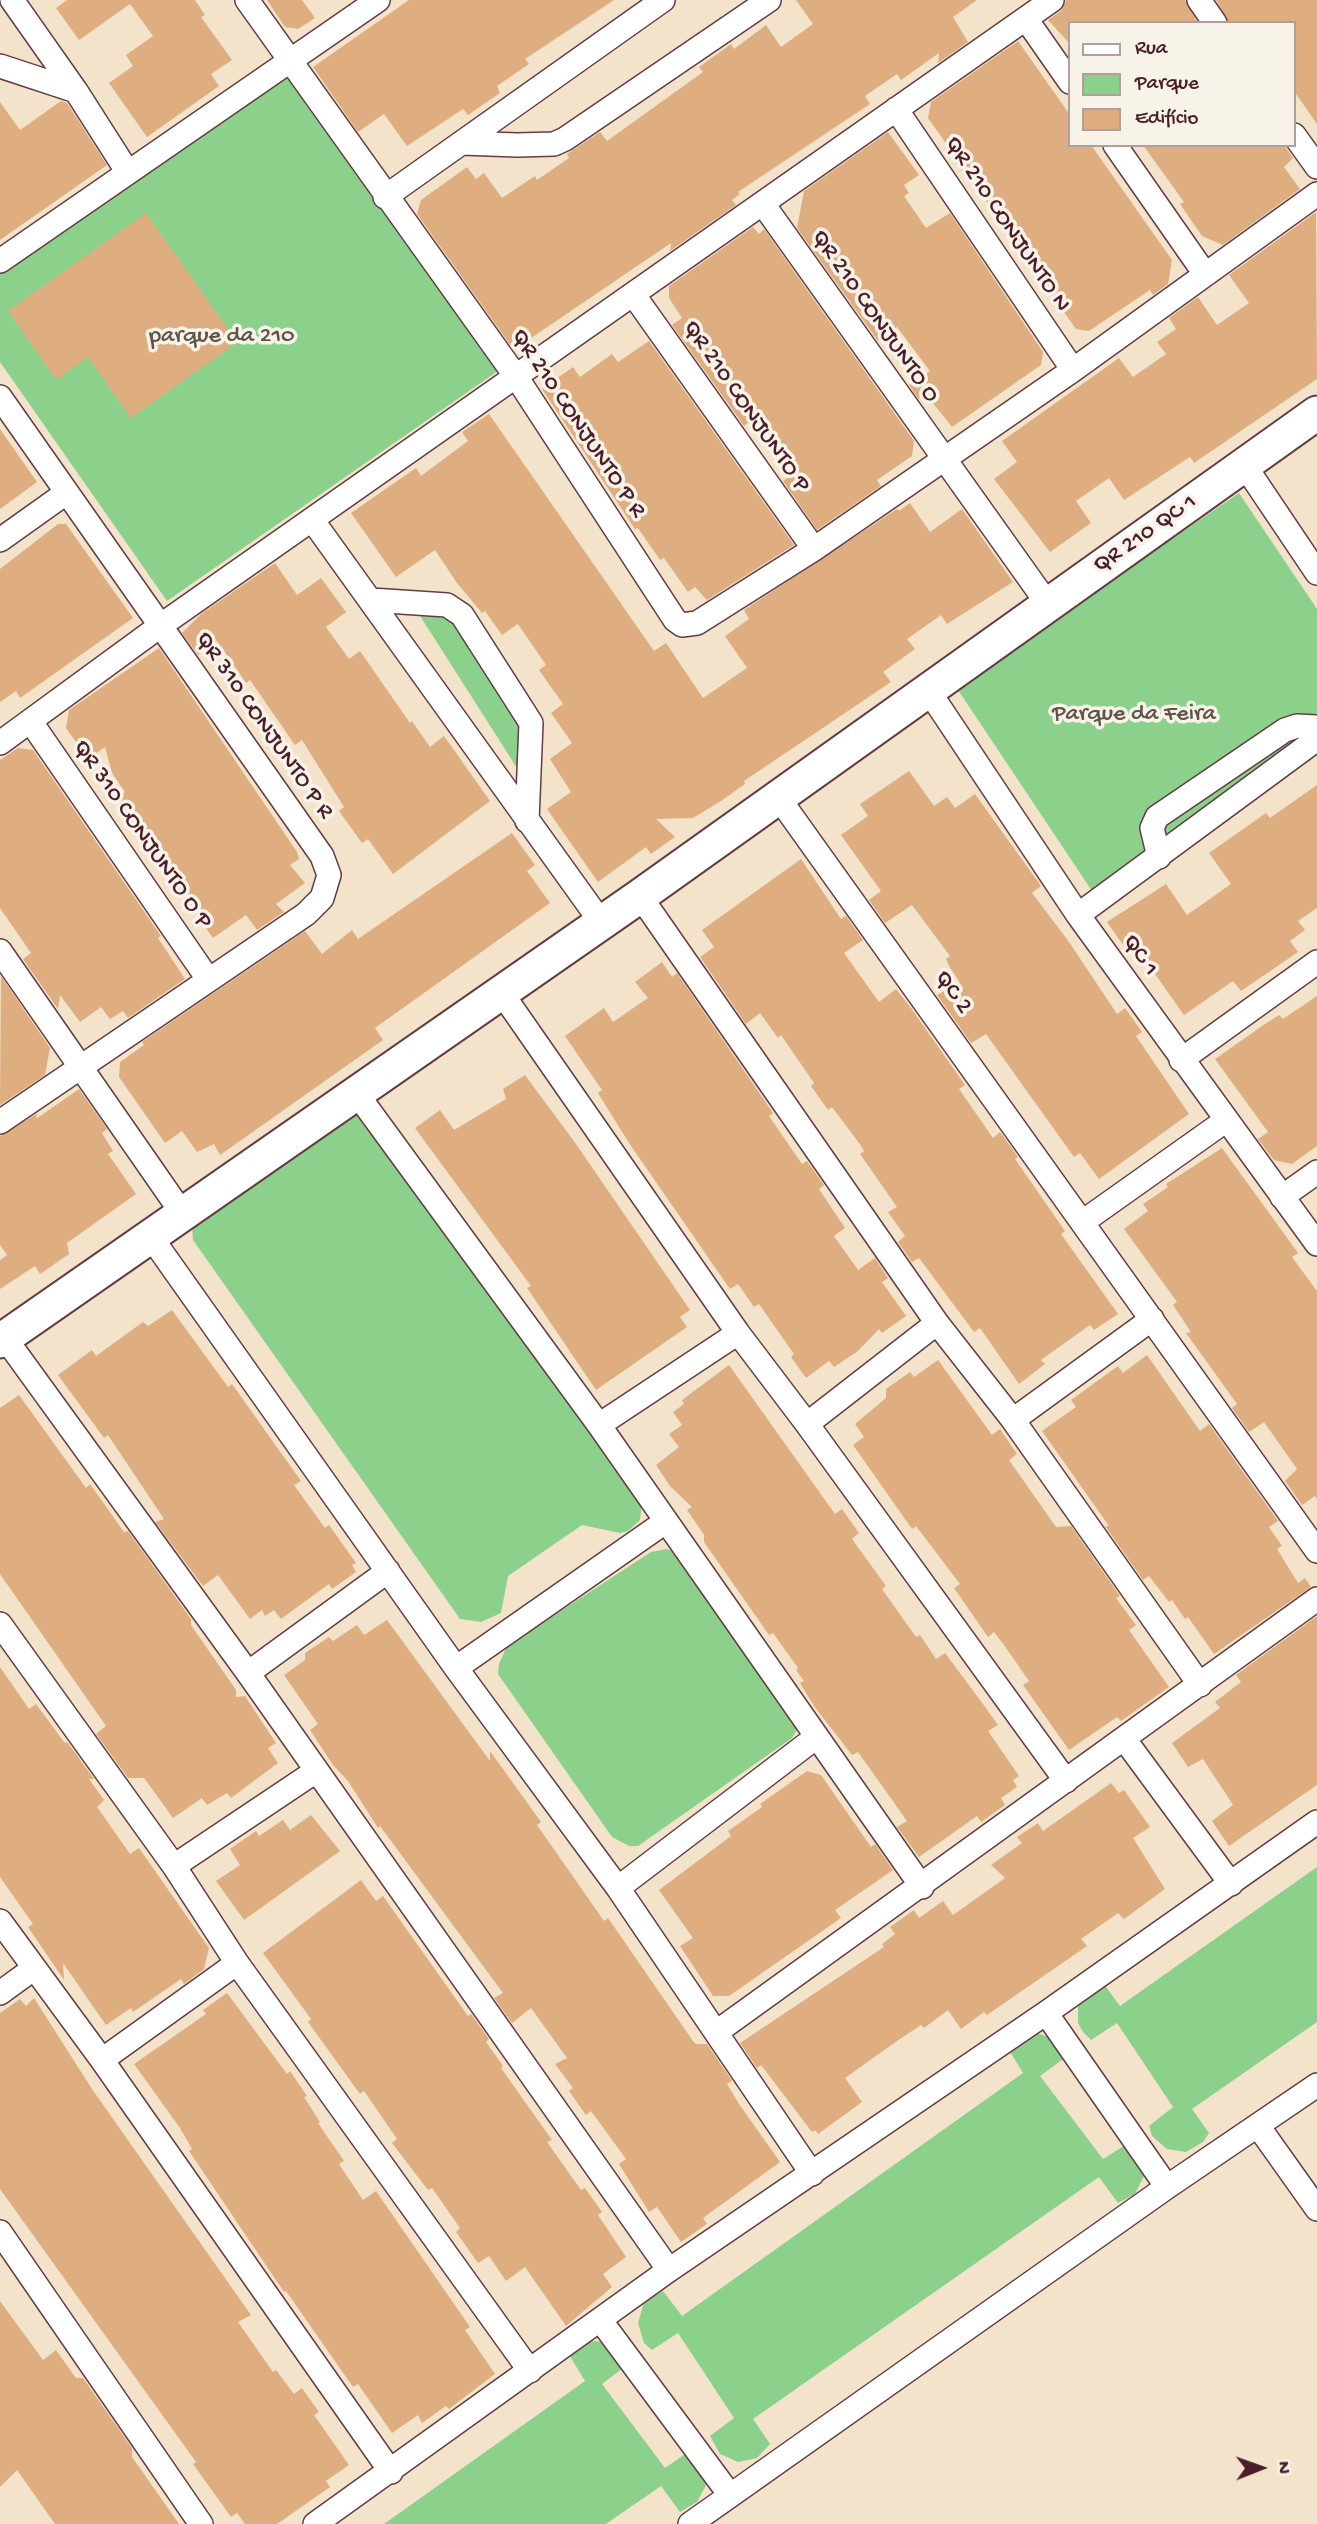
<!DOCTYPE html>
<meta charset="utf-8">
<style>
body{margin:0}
#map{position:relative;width:1317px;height:2524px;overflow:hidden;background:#f3e3ca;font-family:"Gochi Hand",sans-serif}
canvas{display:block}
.legend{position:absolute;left:1068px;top:21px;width:228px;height:126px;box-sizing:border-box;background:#f7f3e8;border:2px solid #b29e9c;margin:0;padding:9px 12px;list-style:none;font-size:21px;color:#4a1f2b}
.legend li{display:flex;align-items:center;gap:14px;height:35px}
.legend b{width:35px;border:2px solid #b29e9c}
.north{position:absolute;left:1226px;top:2433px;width:70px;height:70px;-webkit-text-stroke:5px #f7f3e8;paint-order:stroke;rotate:89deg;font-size:19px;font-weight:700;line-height:28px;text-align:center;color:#4a1f2b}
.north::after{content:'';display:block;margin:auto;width:24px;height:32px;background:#4a1f2b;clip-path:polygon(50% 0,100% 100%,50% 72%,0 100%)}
</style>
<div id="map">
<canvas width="1317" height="2524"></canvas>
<ul class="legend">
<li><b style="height:9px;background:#fff"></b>Rua</li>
<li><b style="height:19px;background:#8bd18b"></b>Parque</li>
<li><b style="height:19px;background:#deae80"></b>Edifício</li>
</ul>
<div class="north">N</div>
</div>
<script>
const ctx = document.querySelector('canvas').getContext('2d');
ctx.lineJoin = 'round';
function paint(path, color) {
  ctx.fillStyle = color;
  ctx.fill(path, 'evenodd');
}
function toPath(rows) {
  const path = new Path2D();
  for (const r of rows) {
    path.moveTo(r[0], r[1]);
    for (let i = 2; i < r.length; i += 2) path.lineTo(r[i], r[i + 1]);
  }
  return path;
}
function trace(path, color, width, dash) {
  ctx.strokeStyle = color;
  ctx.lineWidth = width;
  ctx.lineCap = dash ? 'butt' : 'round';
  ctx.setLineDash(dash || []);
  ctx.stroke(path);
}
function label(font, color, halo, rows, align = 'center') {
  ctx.font = font + ' "Gochi Hand",sans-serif';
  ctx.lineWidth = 7;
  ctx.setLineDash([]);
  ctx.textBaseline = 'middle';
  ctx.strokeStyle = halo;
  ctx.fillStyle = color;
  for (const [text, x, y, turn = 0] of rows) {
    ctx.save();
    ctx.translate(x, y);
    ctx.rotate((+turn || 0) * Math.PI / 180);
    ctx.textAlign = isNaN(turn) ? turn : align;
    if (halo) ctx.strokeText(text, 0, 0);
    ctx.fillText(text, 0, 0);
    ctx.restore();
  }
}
paint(toPath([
 [289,62,505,366,167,601,0,362,0,266],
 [1239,493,1317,609,1317,727,1094,894,956,687],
 [415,608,455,612,526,719,524,779],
 [356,1109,642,1503,640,1520,628,1531,620,1533,582,1525,508,1576,501,1613,481,1622,460,1619,193,1240,192,1223],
 [667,1549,674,1552,798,1728,792,1738,638,1846,629,1846,612,1837,498,1674,499,1664,507,1646,651,1552],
 [1317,1867,1317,2022,1192,2109,1209,2133,1203,2142,1186,2152,1167,2149,1152,2136,1149,2126,1173,2107,1117,2023,1091,2040,1083,2032,1078,2023,1078,2002,1101,1980,1120,2006],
 [1034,2032,1054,2039,1066,2057,1040,2076,1103,2159,1127,2144,1144,2167,1144,2176,1135,2194,1118,2203,1099,2177,753,2419,770,2444,757,2458,738,2462,720,2454,710,2436,734,2418,678,2333,652,2350,644,2343,638,2323,644,2302,663,2291,682,2316,1023,2073,1006,2045],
 [596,2341,606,2343,627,2365,602,2384,665,2468,688,2452,705,2475,706,2485,697,2502,680,2512,661,2486,606,2524,384,2524,585,2381,568,2353,585,2342]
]), '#8bd18b');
paint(toPath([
 [67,0,195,0,205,15,201,17,232,60,211,74,219,86,147,137,109,83,133,66,126,55,153,36,130,4,79,40,56,8],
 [267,0,302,0,315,18,298,29,285,27],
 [409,0,614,0,525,59,529,64,497,86,500,93,468,115,463,109,407,146,384,114,358,132,313,67],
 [796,0,977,0,953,17,968,42,938,63,939,53,901,80,897,74,865,96,870,104,738,192,740,194,732,200,736,205,670,251,671,243,515,349,511,343,511,346,417,214,421,200,467,167,476,179,484,173,502,198,535,176,537,180,569,158,567,154,600,132,607,141,703,72,699,67,731,44,734,49,766,25,781,47,813,24],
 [1066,0,1185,0,1198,23,1070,23,1070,44,1048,20,1061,11],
 [1216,0,1317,0,1317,124,1294,91,1294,23,1229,23],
 [1018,41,1070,115,1070,145,1091,145,1172,260,1168,284,1153,295,1150,290,1089,331,1076,329,987,202,954,161,957,159,928,118,931,102],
 [61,101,67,103,107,165,0,240,0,102,20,130],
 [888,132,919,175,904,185,909,193,904,196,926,228,950,213,1043,352,1041,365,952,427,921,388,919,400,909,385,930,371,897,327,878,341,797,228,804,191],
 [1143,145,1284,145,1293,158,1284,167,1300,189,1223,245,1202,236,1180,204,1184,202],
 [1316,212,1317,379,1194,463,1190,457,1124,500,1109,478,1076,501,1091,523,1050,552,994,479,1017,462,1002,441,1119,358,1133,377,1166,354,1157,342,1176,329,1169,318,1198,297,1217,325,1249,303,1229,275],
 [146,213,230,332,226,340,231,347,131,418,88,357,56,380,8,311],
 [753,227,759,234,764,229,914,441,912,456,877,480,881,486,817,530,783,481,797,471,772,434,769,436,755,417,744,426,672,325,682,318,669,298,669,286],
 [649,341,794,545,707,600,695,587,688,592,664,558,660,560,638,528,635,529,542,389,573,367,580,377,612,354,618,362],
 [489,414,654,651,666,643,703,698,747,668,725,636,749,619,744,610,897,509,899,511,910,503,930,532,962,509,1013,582,947,624,941,615,907,639,915,649,883,672,891,682,744,781,745,784,721,801,693,818,656,819,675,837,651,854,646,847,598,882,547,809,571,792,550,759,572,743,551,713,563,704,539,670,546,665,518,624,502,635,485,611,482,613,457,583,435,550,396,577,351,513,416,468,421,476,468,441,462,432],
 [0,429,37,482,0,509],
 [58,524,66,524,133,618,20,698,16,691,0,702,0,569],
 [275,563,297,595,321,578,346,612,326,627,349,659,360,651,410,723,412,721,430,747,444,736,490,801,393,874,368,839,362,843,339,811,344,807,302,740,295,745,250,680,246,683,217,641,198,655,182,633,201,614],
 [159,648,297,852,299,859,290,865,305,883,276,904,284,912,257,930,246,915,213,938,115,799,125,792,112,773,105,747,88,759,66,728,69,710],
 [18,748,33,750,161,936,158,938,185,979,128,1018,123,1011,110,1019,101,1007,80,1022,60,995,58,1009,23,959,31,953,0,908,0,760],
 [909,771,934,806,947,797,955,808,975,794,1041,886,1032,893,1067,939,1117,1014,1125,1008,1142,1032,1136,1036,1189,1114,1099,1179,1080,1153,1074,1157,986,1034,971,1043,937,995,960,983,949,966,946,959,950,956,912,905,885,923,869,900,881,891,841,835,868,816,860,804],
 [1317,785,1317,908,1298,921,1305,930,1290,941,1298,952,1241,991,1233,981,1184,1015,1133,943,1126,949,1107,922,1166,884,1187,915,1231,884,1209,853,1266,813,1270,818],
 [512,833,535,865,527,871,550,903,375,1028,383,1040,220,1155,214,1144,197,1152,182,1131,165,1143,119,1077,120,1062,144,1045,142,1042,305,931,322,954,352,930,358,939],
 [801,859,841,919,846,916,863,940,844,953,879,1002,896,989,911,1008,965,1085,959,1089,993,1138,1000,1132,1018,1157,1015,1159,1065,1231,1061,1234,1118,1314,1094,1330,1090,1325,1041,1360,1045,1364,1019,1384,980,1328,974,1332,919,1258,912,1262,898,1242,905,1236,888,1212,897,1207,860,1154,864,1151,859,1143,832,1107,828,1110,811,1086,814,1083,781,1035,778,1038,760,1013,746,1024,700,957,714,947,702,930],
 [662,962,672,977,677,973,723,1040,773,1113,769,1116,802,1164,807,1161,824,1185,819,1189,845,1228,834,1236,858,1270,875,1258,888,1278,882,1282,906,1316,882,1333,879,1329,858,1351,834,1367,829,1361,806,1378,791,1357,794,1354,759,1304,754,1307,738,1284,730,1289,629,1143,598,1093,602,1090,565,1036,604,1008,613,1022,648,998,635,982],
 [1,976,50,1048,45,1075,0,1105],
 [1317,996,1317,1146,1292,1164,1274,1160,1258,1139,1268,1132,1215,1059,1265,1024,1279,1015,1283,1019],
 [525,1075,576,1144,690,1310,680,1317,687,1327,596,1390,527,1288,531,1286,415,1128,440,1110,454,1130,506,1099,503,1089],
 [79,1089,107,1129,102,1133,113,1151,108,1154,136,1194,67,1243,69,1254,40,1274,35,1266,0,1289,0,1260,7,1255,0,1245,0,1136,37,1114,36,1119],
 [1222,1148,1298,1253,1292,1257,1317,1291,1317,1499,1315,1496,1302,1505,1285,1481,1297,1469,1264,1422,1249,1432,1232,1408,1237,1404,1186,1333,1191,1332,1173,1305,1177,1302,1124,1229,1148,1211,1143,1204,1168,1187,1166,1184],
 [172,1310,228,1387,232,1384,301,1481,294,1485,325,1528,329,1525,356,1563,352,1565,356,1572,332,1589,329,1584,281,1619,274,1610,265,1616,262,1610,250,1619,218,1575,203,1586,155,1522,164,1519,108,1435,104,1438,58,1375,92,1350,96,1356,143,1322,148,1326],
 [1147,1355,1200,1431,1209,1424,1278,1521,1269,1527,1282,1546,1277,1549,1298,1583,1305,1578,1311,1587,1214,1654,1188,1617,1185,1619,1172,1600,1169,1602,1149,1576,1143,1580,1105,1526,1109,1526,1042,1431,1076,1407,1071,1400,1118,1366,1123,1373],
 [938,1360,992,1435,1000,1429,1017,1454,1009,1460,1056,1527,1071,1526,1120,1596,1116,1598,1136,1625,1129,1630,1169,1687,1121,1721,1117,1717,1069,1750,1023,1685,1029,1681,1004,1645,994,1632,988,1637,954,1588,960,1584,916,1526,912,1529,853,1445,864,1437,855,1424,886,1398,886,1389,910,1372,914,1377],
 [729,1365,835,1514,842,1509,859,1533,852,1539,886,1586,882,1589,916,1637,920,1635,936,1659,945,1653,980,1700,998,1725,988,1731,1019,1776,1013,1780,1017,1787,1001,1798,1005,1805,981,1822,977,1816,919,1857,897,1827,907,1821,858,1752,852,1755,814,1706,800,1683,804,1681,796,1670,798,1668,773,1633,769,1635,704,1542,704,1535,687,1510,692,1507,670,1486,656,1465,679,1447,669,1434,682,1425,673,1412,684,1404,682,1400],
 [19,1395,86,1488,90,1484,124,1532,128,1531,191,1619,191,1625,236,1690,236,1697,245,1696,276,1743,268,1748,278,1763,231,1798,227,1793,207,1805,202,1798,173,1818,144,1778,128,1778,96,1734,106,1726,0,1574,0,1408],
 [1317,1616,1317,1785,1229,1846,1212,1821,1233,1805,1203,1759,1188,1767,1172,1743,1220,1708,1215,1702,1241,1682,1236,1675],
 [387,1620,490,1761,490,1751,541,1822,537,1825,604,1921,608,1918,693,2041,696,2044,707,2044,732,2081,727,2084,739,2104,780,2162,703,2218,707,2224,681,2242,657,2207,649,2212,619,2164,626,2159,591,2111,586,2115,569,2091,573,2088,555,2064,567,2058,531,2008,512,2023,494,1998,503,1993,380,1826,378,1828,348,1781,333,1765,310,1730,318,1724,284,1675,305,1660,305,1653,329,1637,333,1641,357,1625,364,1635],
 [0,1667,29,1709,36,1704,64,1742,68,1743,94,1779,89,1779,104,1800,97,1807,130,1854,139,1848,209,1948,204,1969,184,1984,181,1979,133,2012,131,2008,106,2025,63,1963,64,1980,28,1927,33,1924,0,1877],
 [807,1771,821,1775,871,1847,875,1844,893,1870,835,1910,841,1918,729,1996,713,1996,680,1946,693,1938,659,1890,731,1836,728,1831,762,1807,760,1804],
 [1111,1783,1119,1793,1124,1790,1150,1827,1133,1838,1165,1889,1124,1919,1118,1913,1081,1939,1087,1946,987,2015,984,2012,961,2029,948,2010,924,2028,921,2025,897,2041,845,2078,862,2102,818,2134,815,2130,812,2132,761,2065,757,2068,740,2043,884,1947,882,1944,895,1934,890,1927,914,1910,919,1918,943,1901,953,1915,1005,1878,991,1865,1022,1843,1017,1837,1038,1823,1043,1831],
 [311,1815,340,1851,244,1920,216,1881,240,1865,230,1849,256,1831,259,1836,283,1820,290,1830],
 [361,1880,376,1901,383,1896,468,2016,471,2014,489,2039,486,2042,503,2066,501,2068,552,2140,547,2142,581,2190,585,2188,602,2212,598,2215,626,2257,603,2274,612,2287,566,2326,525,2267,506,2281,489,2256,478,2263,456,2232,460,2228,432,2188,428,2190,392,2143,397,2139,364,2091,360,2094,308,2022,311,2019,263,1953],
 [227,1993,287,2074,290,2071,307,2096,304,2097,320,2122,318,2123,344,2161,339,2164,363,2200,376,2191,470,2327,465,2330,495,2374,449,2409,446,2406,422,2423,418,2415,392,2433,358,2384,353,2387,286,2291,284,2292,189,2151,192,2149,180,2128,134,2064,206,2014,203,2010],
 [34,1998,92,2089,251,2315,238,2322,273,2372,276,2370,294,2394,302,2388,319,2412,314,2415,349,2465,326,2481,330,2487,277,2524,245,2524,237,2513,231,2517,193,2464,196,2462,0,2189,0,2013,20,1999,26,2006],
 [0,2301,43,2360,56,2350,76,2378,83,2378,132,2448,132,2457,179,2524,55,2524,17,2470,0,2487]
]), '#deae80');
const street = toPath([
 [12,0,76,91,127,171],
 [247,0,517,378,675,620,682,625,697,623,814,549,1073,370,1317,194],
 [1199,0,1215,23],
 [1026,19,1070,82],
 [0,66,76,91],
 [896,109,1073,370],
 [1294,135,1317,167],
 [462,143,517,145,554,144,565,139,769,0],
 [1115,145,1205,274],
 [385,197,663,0],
 [763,204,1047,603],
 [0,261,378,0],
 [633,294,814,549],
 [0,397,322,856,329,875,322,898,306,914,0,1122],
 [1245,466,1317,573],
 [313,521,601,922],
 [0,540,66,493],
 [371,600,447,605,462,615,531,723,527,821],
 [928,690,1078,915,1317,1244],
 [31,722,208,979],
 [0,743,160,626,1052,0],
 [778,797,1317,1551],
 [1159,857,1152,828,1157,817,1285,730,1297,726,1317,727],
 [640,896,937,1323,1013,1420,1200,1685],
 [1078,915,1317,739],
 [0,951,182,1213],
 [501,992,738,1333,807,1424,1066,1781],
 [1181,1060,1317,962],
 [357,1094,599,1425,922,1887],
 [1282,1197,1317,1172],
 [1084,1221,1225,1121],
 [151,1237,456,1668,618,1888,812,2174],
 [5,1338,248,1673,669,2270],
 [1013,1420,1152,1319],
 [807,1424,937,1323],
 [599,1425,738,1333],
 [0,1624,174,1866,237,1963,530,2371],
 [456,1668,665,1522],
 [248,1673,388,1571],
 [1125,1740,1231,1884],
 [174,1866,316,1771],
 [618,1888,815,1738],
 [0,1921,102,2060,391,2472],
 [0,1993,33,1969],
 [1046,2013,1167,2187],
 [718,2031,1317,1599],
 [102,2060,237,1963],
 [1258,2126,1317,2209],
 [0,2232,201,2524],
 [601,2321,730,2495],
 [315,2524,669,2270,1046,2013,1317,1822],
 [690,2524,1167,2187,1317,2085]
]);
const secondary = toPath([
 [0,1341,640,896,1317,413]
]);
trace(street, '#633c43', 26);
trace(secondary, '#633c43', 37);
trace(street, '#fff', 23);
trace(secondary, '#fff', 33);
label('24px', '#4a1f2b', '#f7f3e8', [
 ["QR 210 CONJUNTO N",1006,225,56],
 ["QR 210 CONJUNTO O",874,317,55],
 ["QR 210 CONJUNTO P",745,407,55],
 ["QR 210 CONJUNTO P R",577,424,56],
 ["QR 210 QC 1",1146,535,-35],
 ["QR 310 CONJUNTO P R",263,726,55],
 ["QR 310 CONJUNTO O P",141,835,55],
 ["QC 1",1139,956,55],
 ["QC 2",952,993,54]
]);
label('24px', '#5e5448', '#f7f3e8', [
 ["parque da 210",222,337],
 ["Parque da Feira",1134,715]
]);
</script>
